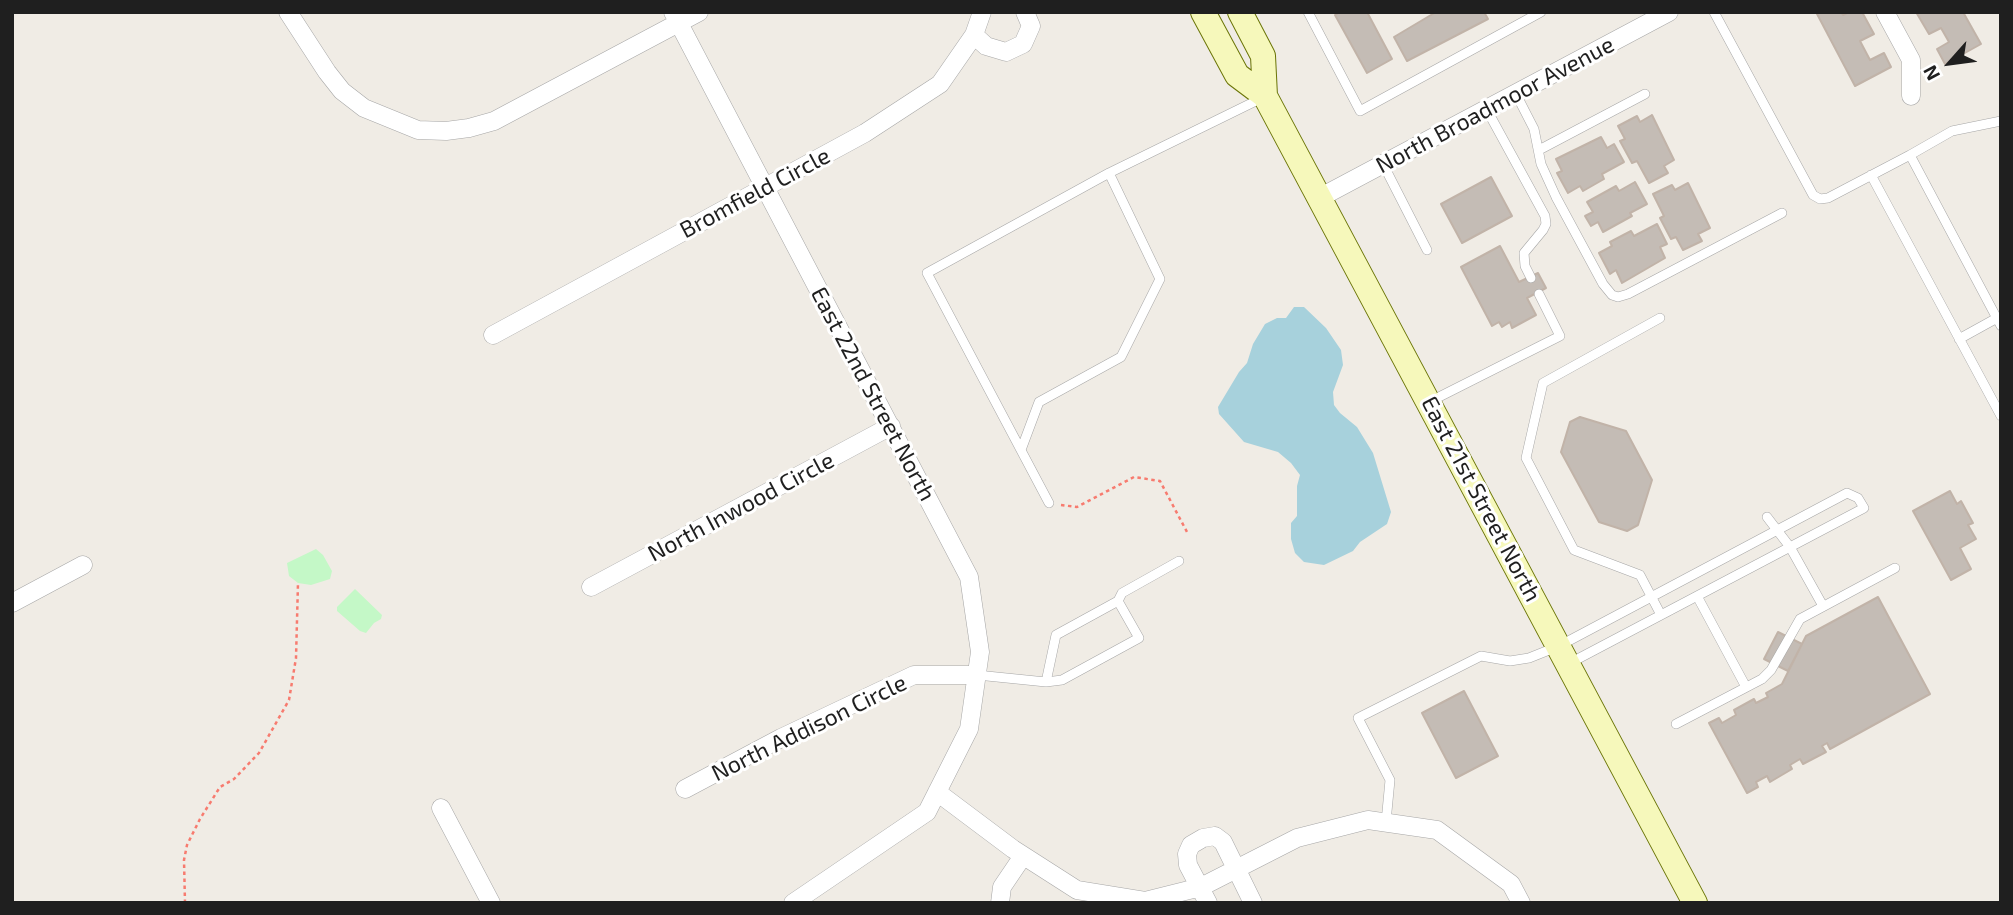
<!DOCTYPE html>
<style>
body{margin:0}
#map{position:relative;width:2013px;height:915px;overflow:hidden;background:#f0ece5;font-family:"Exo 2",sans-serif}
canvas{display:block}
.frame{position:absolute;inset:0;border:14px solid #1f1f1f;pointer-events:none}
.north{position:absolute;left:1915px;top:28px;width:70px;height:70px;-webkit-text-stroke:5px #fff;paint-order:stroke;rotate:242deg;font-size:19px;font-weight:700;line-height:28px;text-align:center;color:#1f1f1f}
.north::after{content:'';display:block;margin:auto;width:24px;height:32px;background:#1f1f1f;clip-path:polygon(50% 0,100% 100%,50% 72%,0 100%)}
</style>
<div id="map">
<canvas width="2013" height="915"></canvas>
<div class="frame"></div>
<div class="north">N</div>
</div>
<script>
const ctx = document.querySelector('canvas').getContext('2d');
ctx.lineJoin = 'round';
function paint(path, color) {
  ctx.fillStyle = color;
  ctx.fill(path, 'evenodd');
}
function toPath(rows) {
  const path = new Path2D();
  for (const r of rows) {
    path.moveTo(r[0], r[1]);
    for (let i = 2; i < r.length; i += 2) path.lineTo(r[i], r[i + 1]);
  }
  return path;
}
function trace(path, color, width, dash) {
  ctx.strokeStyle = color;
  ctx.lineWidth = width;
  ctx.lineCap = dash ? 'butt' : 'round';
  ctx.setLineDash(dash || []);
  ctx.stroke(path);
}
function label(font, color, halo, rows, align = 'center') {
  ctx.font = font + ' "Exo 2",sans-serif';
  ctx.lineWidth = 6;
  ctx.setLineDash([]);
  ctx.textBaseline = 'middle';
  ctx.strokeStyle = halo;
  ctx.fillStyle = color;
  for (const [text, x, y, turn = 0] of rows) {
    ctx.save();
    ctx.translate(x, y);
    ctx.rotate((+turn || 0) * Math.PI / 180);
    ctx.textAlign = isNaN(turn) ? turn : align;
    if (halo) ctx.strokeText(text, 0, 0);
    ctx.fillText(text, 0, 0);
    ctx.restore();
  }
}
paint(toPath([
 [316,549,323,555,332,571,330,579,311,585,298,583,289,576,287,563],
 [355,589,382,615,381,619,374,623,366,633,360,631,337,611,337,607]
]), '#c4f8c7');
paint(toPath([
 [1294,307,1304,307,1326,328,1341,350,1343,365,1333,392,1334,405,1340,413,1357,427,1373,453,1391,512,1387,524,1360,542,1353,551,1324,565,1304,562,1295,553,1291,539,1291,523,1297,516,1297,486,1300,475,1291,463,1278,452,1244,442,1219,414,1218,407,1239,372,1247,363,1253,344,1265,324,1277,318,1286,318]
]), '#a7d1dc');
const building = toPath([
 [1340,12,1367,12,1392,59,1367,73,1335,15,1340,12],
 [1436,12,1484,12,1488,19,1407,61,1394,37,1436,12],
 [1816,12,1841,12,1843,15,1849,12,1862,12,1874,34,1860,41,1870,60,1884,53,1891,67,1855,86,1816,12],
 [1916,12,1963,12,1981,44,1945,64,1937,49,1949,42,1941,28,1929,34,1916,12],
 [1652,115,1674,160,1664,166,1668,173,1649,183,1637,161,1632,163,1620,141,1625,139,1618,126,1637,116,1640,122,1652,115],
 [1601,137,1607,148,1614,144,1624,162,1602,174,1604,179,1583,191,1580,186,1568,193,1557,173,1562,171,1556,159,1601,137],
 [1491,177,1512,216,1462,243,1441,204,1491,177],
 [1635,182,1647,204,1630,213,1632,216,1603,232,1598,222,1591,226,1585,216,1593,212,1587,202,1616,186,1619,191,1635,182],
 [1688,183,1710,228,1698,234,1702,241,1683,250,1676,237,1671,239,1660,218,1664,216,1653,194,1672,185,1675,190,1688,183],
 [1657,224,1667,244,1660,247,1665,258,1622,283,1616,270,1610,274,1599,253,1612,246,1610,242,1631,231,1634,236,1657,224],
 [1500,246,1519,282,1538,273,1546,288,1527,298,1536,315,1512,328,1510,322,1502,327,1499,322,1492,326,1461,267,1500,246],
 [1580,417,1626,431,1652,480,1638,525,1627,531,1599,522,1561,452,1570,422,1580,417],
 [1950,491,1957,504,1961,501,1973,523,1968,525,1976,539,1960,548,1971,569,1951,580,1913,511,1950,491],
 [1878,597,1930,694,1830,749,1827,743,1822,746,1826,752,1803,764,1800,759,1790,765,1792,769,1770,782,1767,776,1756,782,1758,787,1747,793,1709,723,1719,718,1722,723,1736,715,1734,710,1754,699,1756,703,1768,697,1766,693,1782,684,1806,636,1878,597],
 [1778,632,1802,644,1788,671,1764,659,1778,632],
 [1464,691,1498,756,1456,778,1422,713,1464,691]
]);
paint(building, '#c4bcb5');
trace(building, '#c1b3a8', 2);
const lane = toPath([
 [1308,12,1360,111,1541,12],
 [1714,12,1813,195,1820,199,1828,198,1910,155,2001,326],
 [1516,94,1534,129,1541,164,1556,197,1603,284,1612,295,1618,297,1628,294,1782,213],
 [1487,110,1545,216,1546,224,1543,230,1524,253,1525,266,1531,278],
 [1539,150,1645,94],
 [1910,155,1952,131,2001,121],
 [1383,164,1427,250],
 [1871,175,2001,416],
 [1660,318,1543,383,1526,458,1574,550,1640,575,1661,615],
 [1959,339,1997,318],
 [1431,401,1560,336,1539,294],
 [1021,450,1039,402,1121,357,1160,279,1109,173],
 [1049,503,927,273,1109,173,1264,97],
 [1767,517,1790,547,1823,606],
 [1697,596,1746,687],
 [977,675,1046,682,1062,680,1139,638,1118,601,1122,593,1179,561],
 [1046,682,1056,635,1118,601],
 [1676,724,1762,679,1771,670,1800,619,1895,568],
 [1386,822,1390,780,1358,718,1481,656,1510,661,1529,658,1559,646,1847,493,1858,498,1864,508,1570,663]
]);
const street = toPath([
 [288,12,327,72,342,91,364,108,418,130,446,131,469,128,494,121,699,12],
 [673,12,969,577,980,652,969,729,927,812,793,903],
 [1885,12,1911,60,1911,96],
 [974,35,986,46,1006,52,1023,44,1031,26,1025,12],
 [1321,197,1669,12],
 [493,335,865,133,940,84,974,35,982,12],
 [591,587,891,426],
 [12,603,83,565],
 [685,789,781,738,914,675,977,675],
 [937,792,1013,849,1077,890,1145,901,1201,887,1297,838,1368,820,1437,830,1511,884,1521,903],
 [441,808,491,903],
 [1000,903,1002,887,1023,856],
 [1208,903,1188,865,1187,854,1191,845,1203,838,1215,836,1223,842,1253,903]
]);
const secondary = toPath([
 [1203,12,1237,75,1265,96],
 [1240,12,1263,56,1265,96,1695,903]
]);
trace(lane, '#a6a6a6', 10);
trace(street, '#a6a6a6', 19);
trace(secondary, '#6b7507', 26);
trace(toPath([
 [1061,505,1077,507,1134,477,1160,481,1187,532],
 [185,903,184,860,187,845,200,819,220,787,234,779,259,753,289,700,296,658,298,583]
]), '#f77b6f', 2.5, [3.5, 3.5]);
trace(lane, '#fff', 9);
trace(street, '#fff', 18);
trace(secondary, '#f6f8bb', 24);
label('23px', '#1f1f1f', '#fff', [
 ["North Broadmoor Avenue",1495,105,-28],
 ["Bromfield Circle",755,193,-28],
 ["East 22nd Street North",873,394,62],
 ["East 21st Street North",1481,499,62],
 ["North Inwood Circle",741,507,-28],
 ["North Addison Circle",809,728,-26]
]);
</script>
